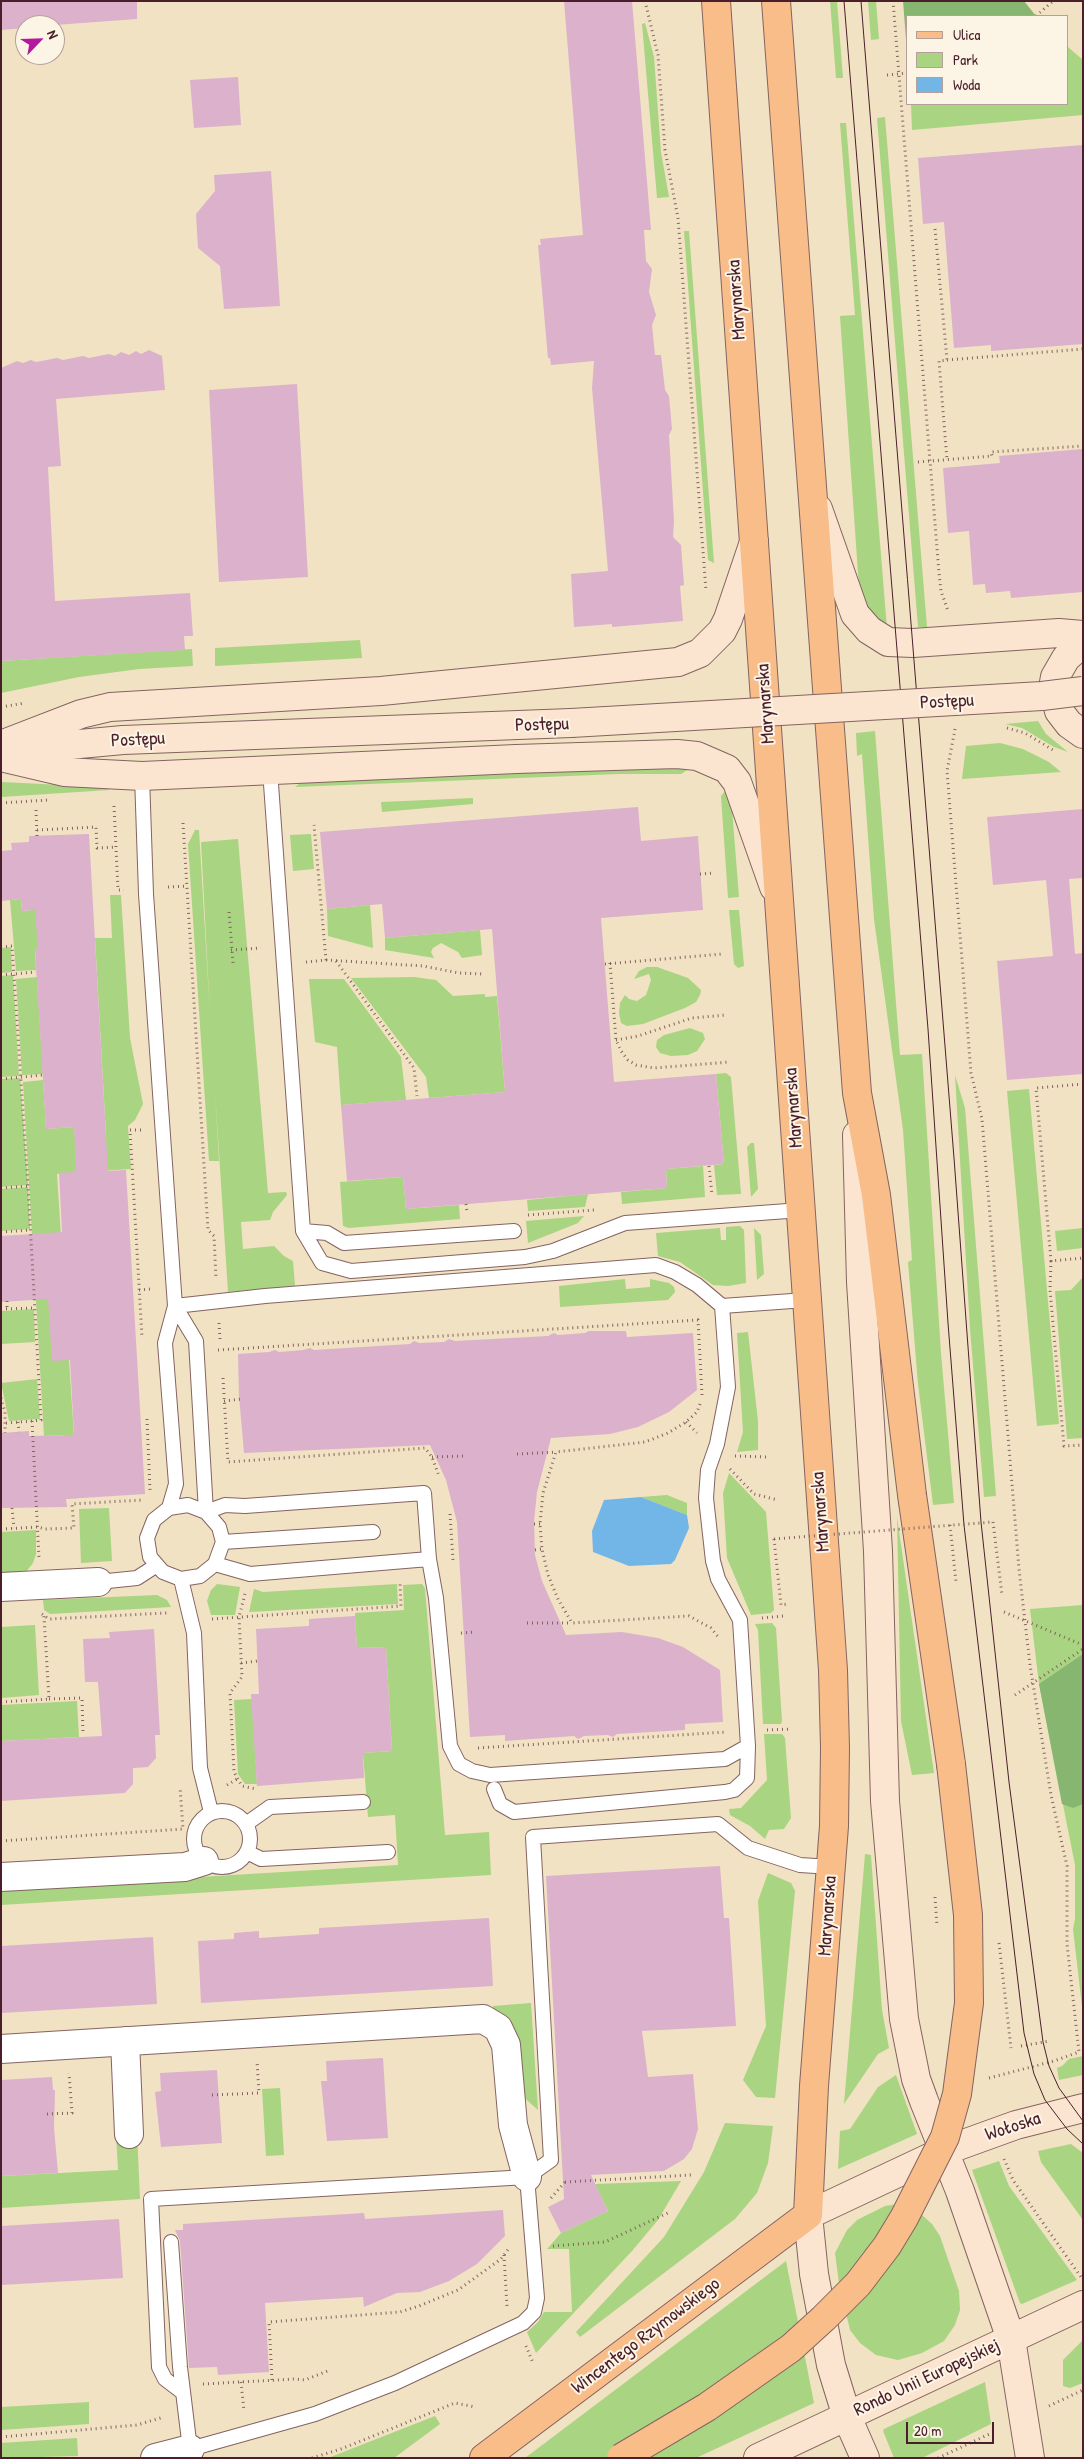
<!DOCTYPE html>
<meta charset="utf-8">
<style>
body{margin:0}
#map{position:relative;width:1084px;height:2459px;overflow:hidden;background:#f1e2c3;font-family:"Patrick Hand",sans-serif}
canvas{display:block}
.frame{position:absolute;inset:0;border:2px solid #4a1f2b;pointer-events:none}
.legend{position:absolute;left:906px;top:15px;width:162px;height:90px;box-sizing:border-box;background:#fcf5e5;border:1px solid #b59f9b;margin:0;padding:6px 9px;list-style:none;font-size:15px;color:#4a1f2b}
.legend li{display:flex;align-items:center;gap:10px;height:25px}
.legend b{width:25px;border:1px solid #b59f9b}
.north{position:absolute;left:15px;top:15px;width:50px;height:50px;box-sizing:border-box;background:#fcf5e5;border:1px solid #b59f9b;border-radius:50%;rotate:66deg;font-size:14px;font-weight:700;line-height:20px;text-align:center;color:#4a1f2b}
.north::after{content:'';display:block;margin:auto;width:18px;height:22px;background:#b5179e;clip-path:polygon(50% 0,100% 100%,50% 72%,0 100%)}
.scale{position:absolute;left:906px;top:2422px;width:88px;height:22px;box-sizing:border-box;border:2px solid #4a1f2b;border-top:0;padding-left:6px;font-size:15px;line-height:18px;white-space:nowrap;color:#4a1f2b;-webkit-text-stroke:4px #fcf5e5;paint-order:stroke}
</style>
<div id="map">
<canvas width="1084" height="2459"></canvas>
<div class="frame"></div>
<ul class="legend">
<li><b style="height:6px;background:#f8bd89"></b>Ulica</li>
<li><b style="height:14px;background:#a9d481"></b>Park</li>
<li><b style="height:14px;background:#72b6e8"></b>Woda</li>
</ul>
<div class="north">N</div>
<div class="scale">20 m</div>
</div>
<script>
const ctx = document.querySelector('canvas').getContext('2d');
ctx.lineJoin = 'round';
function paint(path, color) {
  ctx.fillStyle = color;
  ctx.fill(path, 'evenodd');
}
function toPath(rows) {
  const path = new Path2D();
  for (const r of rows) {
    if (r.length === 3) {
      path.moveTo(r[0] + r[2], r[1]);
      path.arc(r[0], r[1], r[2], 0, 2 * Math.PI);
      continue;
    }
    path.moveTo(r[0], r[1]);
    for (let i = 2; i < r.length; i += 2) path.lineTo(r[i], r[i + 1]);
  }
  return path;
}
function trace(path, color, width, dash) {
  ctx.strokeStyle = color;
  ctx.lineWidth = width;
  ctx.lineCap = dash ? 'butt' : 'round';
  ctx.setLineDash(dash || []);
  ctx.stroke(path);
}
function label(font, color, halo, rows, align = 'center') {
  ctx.font = font + ' "Patrick Hand",sans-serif';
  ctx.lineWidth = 4;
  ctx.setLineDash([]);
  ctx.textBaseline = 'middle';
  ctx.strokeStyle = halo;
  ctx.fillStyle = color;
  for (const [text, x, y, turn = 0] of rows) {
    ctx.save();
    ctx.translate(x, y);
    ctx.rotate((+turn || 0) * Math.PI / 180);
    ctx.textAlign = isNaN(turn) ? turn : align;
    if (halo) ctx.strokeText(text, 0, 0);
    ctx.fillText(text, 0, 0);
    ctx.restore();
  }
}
paint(toPath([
 [830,1,837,1,843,78,836,78],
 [868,1,876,1,879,39,871,40],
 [645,23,654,57,661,152,669,197,657,198,642,24],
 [1068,47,1083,60,1083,115,912,130,911,104,1068,104],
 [885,117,927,627,918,627,877,118],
 [840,123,846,123,887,629,865,608,859,587,840,316,855,315],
 [684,231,689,231,714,563,708,560],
 [360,640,362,658,215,666,215,648],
 [192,649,193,666,139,669,79,677,1,693,1,661],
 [1038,721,1046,734,1068,752,1054,747,1022,728,1005,724],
 [875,731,900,1055,922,1054,941,1353,954,1503,933,1505,918,1384,908,1262,912,1260,903,1130,874,919,862,754,857,756,856,733],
 [1000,743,1023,749,1049,762,1061,772,962,779,966,746],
 [692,767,681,774,619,774,295,787,304,780],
 [1,782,105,787,109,790,1,797],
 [725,791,732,809,739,897,728,898,721,796],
 [473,798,473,804,382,812,381,802],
 [195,830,199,830,210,1014,201,842,238,839,268,1193,286,1192,287,1195,273,1212,270,1220,241,1222,243,1249,274,1246,284,1256,293,1261,295,1286,228,1292,215,1091,219,1161,209,1161,188,844],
 [311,834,314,869,293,871,290,835],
 [110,895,121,895,130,1038,143,1104,135,1120,128,1126,131,1169,57,1174,78,1498,66,1499,63,1435,44,1436,23,1082,43,1080,46,1129,74,1127,75,1138,106,1135,95,938,112,938],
 [21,899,22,911,39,909,38,949,35,950,36,970,16,971,10,900],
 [370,905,373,948,328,936,327,909],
 [729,910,739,910,744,966,738,968,734,964],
 [480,930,482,955,462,958,458,952,441,943,433,948,431,952,434,958,385,950,385,938],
 [11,947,12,972,1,973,1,948],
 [647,967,657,967,688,978,701,990,700,995,696,1002,685,1008,643,1024,627,1026,621,1023,619,1013,620,1003,625,995,629,999,637,1001,646,995,651,980,649,974,634,979,639,971],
 [13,975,19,1076,1,1077,1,976],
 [37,977,43,1074,22,1075,16,979],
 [414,977,436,980,453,996,485,994,485,997,497,996,505,1092,429,1098,426,1077,351,978],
 [309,979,344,979,401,1057,406,1100,341,1105,337,1047,315,1042],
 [690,1028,703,1033,705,1039,697,1051,688,1055,671,1056,660,1053,656,1047,657,1040,664,1035],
 [726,1073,731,1077,741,1194,717,1195,714,1165,724,1164,716,1074],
 [955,1075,965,1108,996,1496,984,1497,970,1329],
 [20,1078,28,1185,1,1187,1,1079],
 [1029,1089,1059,1424,1037,1426,1007,1091],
 [751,1143,754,1143,758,1189,751,1197,747,1147],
 [703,1166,705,1197,622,1204,621,1192,667,1188,666,1169],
 [403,1177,406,1209,459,1205,460,1219,349,1228,343,1226,340,1182],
 [28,1187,30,1229,1,1231,1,1189],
 [588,1194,585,1207,528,1211,527,1200],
 [584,1216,578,1223,528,1243,526,1221],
 [740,1226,744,1230,746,1283,728,1286,713,1285,680,1262,658,1256,656,1233,720,1228,721,1240,726,1240,726,1227],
 [754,1228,761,1235,764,1274,757,1280],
 [1083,1228,1083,1248,1057,1251,1055,1231],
 [1083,1277,1083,1438,1067,1439,1055,1291,1071,1290],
 [625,1279,626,1289,650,1287,650,1279,669,1283,674,1287,675,1292,668,1300,560,1307,559,1286],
 [34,1309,35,1342,1,1344,1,1311],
 [748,1332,758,1421,758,1450,737,1452,743,1432,737,1333],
 [37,1379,40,1419,9,1421,1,1383],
 [729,1473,766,1512,774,1610,771,1613,751,1615,727,1558,723,1493],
 [667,1495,687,1503,687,1515,641,1497],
 [109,1508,112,1561,81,1563,79,1509],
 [897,1517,934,1773,912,1775,901,1721],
 [36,1530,36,1554,33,1563,26,1572,1,1573,1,1532],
 [217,1584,240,1587,235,1615,211,1615,207,1601,211,1590],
 [397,1584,398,1604,249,1612,254,1589,263,1592],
 [422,1584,425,1588,445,1835,489,1832,491,1875,1,1905,1,1889,398,1865,395,1815,368,1817,363,1753,392,1751,386,1647,357,1648,355,1616,355,1613,404,1610,403,1585],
 [157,1595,167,1600,171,1607,50,1614,44,1610,43,1600],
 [1083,1605,1083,2015,1073,1929,1075,1919,1075,1865,1039,1684,1030,1609],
 [772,1623,776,1628,782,1721,781,1724,763,1724,758,1630,755,1624],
 [35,1625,39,1695,1,1698,1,1627],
 [252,1699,257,1784,245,1784,238,1774,234,1700],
 [77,1701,79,1737,1,1741,1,1705],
 [764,1734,782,1734,785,1738,791,1818,784,1829,769,1830,765,1839,750,1826,730,1815,729,1809,741,1808,767,1780],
 [865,1854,871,1855,882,2010,889,2048,878,2054,844,2104],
 [768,1873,791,1883,795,1891,775,2098,756,2097,743,2080,766,2026,758,1901],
 [531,2003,538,2110,520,2094,512,2027,506,2017,500,2012,493,2011,493,2006],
 [1083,2056,1083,2075,1059,2080,1057,2068,1062,2066,1069,2059],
 [896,2075,917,2134,838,2169,840,2131,850,2129,878,2087],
 [280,2088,284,2155,266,2156,262,2089],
 [725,2123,773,2126,768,2163,757,2193,735,2219,580,2337,576,2332,664,2237,704,2172],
 [137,2133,140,2199,1,2208,1,2176,118,2170,116,2134],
 [1071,2144,1083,2153,1083,2220,1041,2162,1038,2151],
 [999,2161,1009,2186,1077,2280,1022,2304,1020,2303,972,2170],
 [681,2181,658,2220,632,2251,536,2353,527,2332,538,2322,544,2312,572,2312,569,2249,547,2249,561,2233,608,2211,595,2184],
 [897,2204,922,2215,932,2224,940,2236,959,2291,960,2310,955,2325,944,2341,922,2353,898,2360,876,2355,860,2343,850,2330,839,2283,835,2253,847,2230,857,2220,885,2206],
 [786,2261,814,2403,696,2458,525,2458],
 [1083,2340,1083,2383,1070,2388,1063,2386,1063,2360],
 [985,2382,991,2424,922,2458,894,2458,883,2431,884,2429],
 [89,2402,89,2424,1,2430,1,2407],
 [435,2416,440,2424,394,2458,328,2458],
 [77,2438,78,2456,1,2458,1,2443]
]), '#a9d481');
paint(toPath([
 [903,1,1024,1,1036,16,908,16,908,64],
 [1083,1654,1083,1804,1073,1808,1062,1804,1039,1684]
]), '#86b66f');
paint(toPath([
 [641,1497,687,1515,689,1528,675,1560,671,1564,629,1566,593,1552,592,1531,604,1500]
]), '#72b6e8');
paint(toPath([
 [1,1,137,1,137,19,55,25,25,25,25,28,1,30],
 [564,1,632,1,651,230,644,230,646,261,652,269,649,292,656,315,652,325,655,355,661,355,665,390,669,396,672,429,669,435,674,521,673,537,681,545,684,585,680,586,683,621,612,627,612,624,574,627,571,574,608,571,592,388,594,361,551,365,550,358,548,358,538,245,541,245,540,239,583,235],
 [238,77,241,125,194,128,190,80],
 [1083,145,1083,344,991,351,991,345,954,348,944,222,923,224,918,158],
 [271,171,280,306,224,309,220,266,198,248,196,214,215,191,214,175],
 [149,350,162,356,165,390,56,399,61,466,48,467,55,601,190,593,193,636,184,636,185,650,1,661,1,368,17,361,23,363,31,360,36,362,57,358,63,360,83,356,89,358,109,354,115,356,121,352,129,355,136,351,141,354],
 [297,384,308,577,219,582,209,390],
 [1083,449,1083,592,1011,598,1010,591,986,593,985,584,973,585,969,531,948,533,943,468,1000,463,999,456],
 [638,807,641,841,698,836,703,910,601,918,614,1082,716,1074,724,1164,666,1169,667,1188,406,1209,403,1177,347,1181,341,1105,505,1092,492,929,385,938,382,904,327,909,320,832],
 [1083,809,1083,878,1069,879,1075,954,1083,953,1083,1074,1007,1080,997,961,1053,956,1046,880,993,885,987,817],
 [89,834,108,1171,126,1170,145,1494,66,1499,67,1507,1,1508,1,1433,29,1431,29,1436,74,1435,70,1360,52,1361,48,1299,1,1302,1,1236,62,1232,59,1173,76,1172,74,1127,46,1129,35,950,38,949,35,910,22,911,21,899,1,901,1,851,12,850,11,843,29,842,29,836],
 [589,1331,626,1331,627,1337,693,1333,697,1390,669,1412,638,1427,610,1434,551,1438,537,1492,534,1521,535,1555,542,1581,566,1635,622,1632,658,1638,683,1647,720,1670,723,1722,685,1724,685,1730,617,1734,613,1737,608,1735,584,1736,578,1739,574,1736,505,1741,505,1735,470,1737,457,1522,446,1480,430,1445,244,1453,239,1396,238,1354,269,1352,275,1350,279,1352,303,1350,310,1348,314,1350,410,1344,414,1341,419,1343,444,1342,449,1339,455,1341,548,1336,554,1333,558,1335,585,1333],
 [355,1616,357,1648,386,1647,392,1751,363,1753,364,1778,257,1786,251,1694,259,1694,256,1629,309,1626,309,1619],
 [154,1629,160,1735,155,1735,156,1758,148,1767,133,1768,133,1784,125,1793,1,1801,1,1741,102,1736,98,1682,85,1682,83,1639,110,1638,109,1632],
 [720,1866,724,1918,729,1918,736,2026,642,2031,648,2077,693,2074,698,2129,692,2149,684,2159,664,2171,591,2175,608,2211,561,2233,548,2207,564,2199,546,1876],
 [489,1918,493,1986,201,2003,198,1941,234,1939,234,1933,259,1931,259,1938,319,1934,319,1928],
 [153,1937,157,2004,1,2013,1,1946],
 [383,2058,388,2138,327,2141,321,2081,327,2081,326,2061],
 [217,2070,222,2143,161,2147,155,2092,161,2091,160,2073],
 [52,2077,53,2090,55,2090,54,2128,58,2173,1,2176,1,2080],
 [503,2210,505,2236,477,2264,449,2281,420,2292,397,2293,364,2307,363,2297,265,2303,269,2372,218,2375,217,2367,189,2368,180,2241,175,2230,183,2230,183,2224,364,2213,365,2219],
 [119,2219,123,2278,1,2285,1,2226]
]), '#dcb1cc');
const lane = toPath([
 [270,770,303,1231,322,1263,351,1271,525,1257,553,1251,625,1223,801,1210],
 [142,776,146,894,175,1306,165,1343,176,1484,169,1508],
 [303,1231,327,1233,344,1243,514,1231],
 [175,1306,196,1341,206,1512,225,1505,245,1506,424,1493,429,1559,250,1574,215,1564],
 [175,1306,265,1296,656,1265,675,1272,697,1285,722,1306,806,1300],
 [188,1505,206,1512,219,1527,223,1542,215,1564,200,1576,181,1579,163,1572,150,1557,147,1538,154,1520,169,1508,188,1505],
 [223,1542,373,1532],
 [429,1559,436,1598,450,1746,459,1764,472,1771,490,1775,725,1759,748,1746,740,1620,718,1579,713,1561,706,1498,708,1470,717,1444,728,1387,722,1306],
 [181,1579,194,1633,200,1768,211,1812],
 [98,1582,137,1578,157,1565],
 [494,1789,500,1804,514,1812,725,1792,734,1790,747,1778,748,1746],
 [222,1839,28],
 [246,1824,270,1807,363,1802],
 [247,1852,261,1859,388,1852],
 [527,2177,551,2160,533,1837,718,1824,748,1848,800,1865,831,1867],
 [171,2242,180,2367,190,2449,315,2414,395,2383,523,2323,534,2312,537,2298,527,2177,151,2199,159,2367,165,2379,182,2392]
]);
const street = toPath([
 [1,1587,98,1582],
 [1,1877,185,1867,204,1861],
 [125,2041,129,2134],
 [1,2049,483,2019,498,2028,506,2045,513,2125,527,2177],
 [155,2458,190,2449]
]);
const secondary = toPath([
 [818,509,855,614,869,630,888,642,913,643,1059,633,1083,635],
 [1083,643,1066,658,1055,677,1053,688,1059,711,1069,724,1083,734],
 [1,745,81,714,110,707,381,691,678,662,700,653,722,631,728,619,754,542],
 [14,750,123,740,571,723],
 [1,757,64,772,142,776,516,759,677,754,697,756,727,769,737,782,774,887],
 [857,1135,861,1282,878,1551,885,1801,904,2019,916,2079,924,2101,960,2191,1011,2339,1030,2458],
 [758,2458,1083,2305],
 [865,2458,847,2417,831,2365,814,2274,808,2215,944,2151,1016,2125,1083,2108]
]);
const primary = toPath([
 [776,1,857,1093,876,1195,912,1495,951,1764],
 [484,2458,808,2215,814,2086,834,1826,835,1748,833,1670,716,1]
]);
trace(lane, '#846360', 16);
trace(street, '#846360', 30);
trace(secondary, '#846360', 30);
trace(primary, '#846360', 30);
trace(toPath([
 [645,1,658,55,665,150,678,218,706,591],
 [893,1,939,573,941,591,948,611],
 [1036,16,1053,1],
 [887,75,908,73],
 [935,229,947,360,939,361,947,460],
 [947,360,1083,349],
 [918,462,992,456,991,452,1083,446],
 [1,707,25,703],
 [1007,728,1025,733,1053,750],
 [955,729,947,771,971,1073,982,1119,1019,1569,1030,1665,1051,1795,1067,1866,1067,1944,1079,2052,1054,2061,989,2078],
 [1,803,48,800],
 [114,806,118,890,124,890],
 [36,810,37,836],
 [183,823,208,1230,214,1236,216,1279],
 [37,830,96,827,97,848,116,847],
 [700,874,715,873],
 [168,887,187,886],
 [229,912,233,963],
 [1,947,12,946,28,1186,41,1420,32,1421,39,1558],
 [231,950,261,948],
 [326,960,423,966,459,973,484,974],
 [336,961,414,1068,417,1096],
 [306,962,326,960,314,825],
 [610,963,616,1040,621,1051,628,1060,636,1065,654,1068,730,1062],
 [605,964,722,954],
 [1,975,36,972],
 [616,1040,638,1036,692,1018,726,1015],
 [1,1079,43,1075],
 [1083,1084,1036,1088,1051,1261,1083,1258],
 [141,1130,130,1130,142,1337],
 [709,1166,712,1195],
 [1,1188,28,1186],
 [466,1204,467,1212],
 [528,1215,594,1210],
 [1,1232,31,1230],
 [1051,1261,1050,1290,1064,1446,1083,1445],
 [139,1290,151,1289],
 [7,1301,7,1309],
 [1,1309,35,1308],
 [219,1323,220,1339],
 [218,1350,698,1320,702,1395],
 [223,1378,228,1462,425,1448,432,1457,439,1476],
 [1,1398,5,1412,5,1433],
 [224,1401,242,1399],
 [700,1404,697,1412,686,1422,668,1433,645,1442,556,1452,543,1493,540,1524,542,1549,548,1575,558,1599,572,1623,689,1616,711,1628,719,1638],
 [147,1419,150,1490],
 [18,1422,19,1432],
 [686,1422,697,1433],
 [6,1423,32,1421],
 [517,1454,556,1452],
 [735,1456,767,1457],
 [432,1457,465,1456],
 [730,1469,754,1494,778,1500],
 [12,1508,14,1528],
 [450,1514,453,1560],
 [993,1522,1002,1595],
 [534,1524,540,1524],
 [950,1525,956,1582],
 [1,1529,38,1527,45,1529,74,1528,72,1504,142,1500],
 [774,1539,781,1605,788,1604],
 [535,1550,542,1549],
 [245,1594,239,1617,242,1677,230,1693,234,1772,242,1786,256,1789],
 [1004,1612,1083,1645],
 [42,1614,49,1619,167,1613],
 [762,1618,784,1616],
 [212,1619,401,1606,400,1582],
 [527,1623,572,1623],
 [461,1633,475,1632],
 [241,1663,258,1661],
 [1015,1695,1083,1649],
 [49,1699,82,1698,83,1733],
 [1,1702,49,1699,44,1616],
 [767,1730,792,1729],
 [478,1748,726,1732],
 [227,1785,237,1779],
 [1,1841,183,1829,180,1787],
 [935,1897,937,1926],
 [999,1943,1011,2048],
 [1021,2046,1050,2041],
 [212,2095,259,2093,257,2061],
 [47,2114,72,2113,69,2073],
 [1004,2159,1013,2180,1081,2277],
 [565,2182,691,2175],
 [551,2198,565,2182],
 [553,2246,605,2242,670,2212],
 [504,2255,507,2307],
 [526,2346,533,2363],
 [272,2380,269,2322,400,2312,419,2306,458,2290,501,2259,510,2247],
 [241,2382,244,2411],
 [203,2384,295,2379,305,2380,330,2370],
 [1049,2406,1083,2390],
 [1,2437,137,2425,164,2417],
 [312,2458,341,2449,455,2403,475,2407],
 [938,2458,996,2431]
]), '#846360', 3, [1, 4]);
trace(lane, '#fff', 14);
trace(street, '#fff', 28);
trace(secondary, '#fce5d0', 28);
trace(primary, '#f8bd89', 28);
trace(toPath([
 [844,1,928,1029,948,1323,964,1525,1024,2033,1034,2074,1045,2100,1067,2129,1083,2144],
 [861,1,954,1158,981,1522,1009,1782,1043,2042,1049,2066,1059,2088,1083,2121]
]), '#4a1f2b', 1);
const secondaryBridge = toPath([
 [571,723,1042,696,1083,691]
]);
const primaryBridge = toPath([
 [621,2458,707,2407,791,2348,824,2318,858,2284,887,2246,904,2218,945,2137,957,2094,969,2003,968,1915,951,1764]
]);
trace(secondaryBridge, '#846360', 30, []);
trace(primaryBridge, '#846360', 30, []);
trace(toPath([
 [774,1539,993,1522]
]), '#846360', 3, [1, 4]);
trace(secondaryBridge, '#fce5d0', 28);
trace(primaryBridge, '#f8bd89', 28);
label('19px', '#4a1f2b', '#fcf5e5', [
 ["Marynarska",737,300,-94],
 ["Postępu",947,702,-3],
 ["Marynarska",766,704,-94],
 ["Postępu",542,725,-2],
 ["Postępu",138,740,-3],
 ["Marynarska",794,1108,-94],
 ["Marynarska",821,1512,-94],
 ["Marynarska",828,1916,-86],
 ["Wołoska",1013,2127,-18],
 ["Wincentego Rzymowskiego",646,2336,-37],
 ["Rondo Unii Europejskiej",927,2378,-25]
]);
</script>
